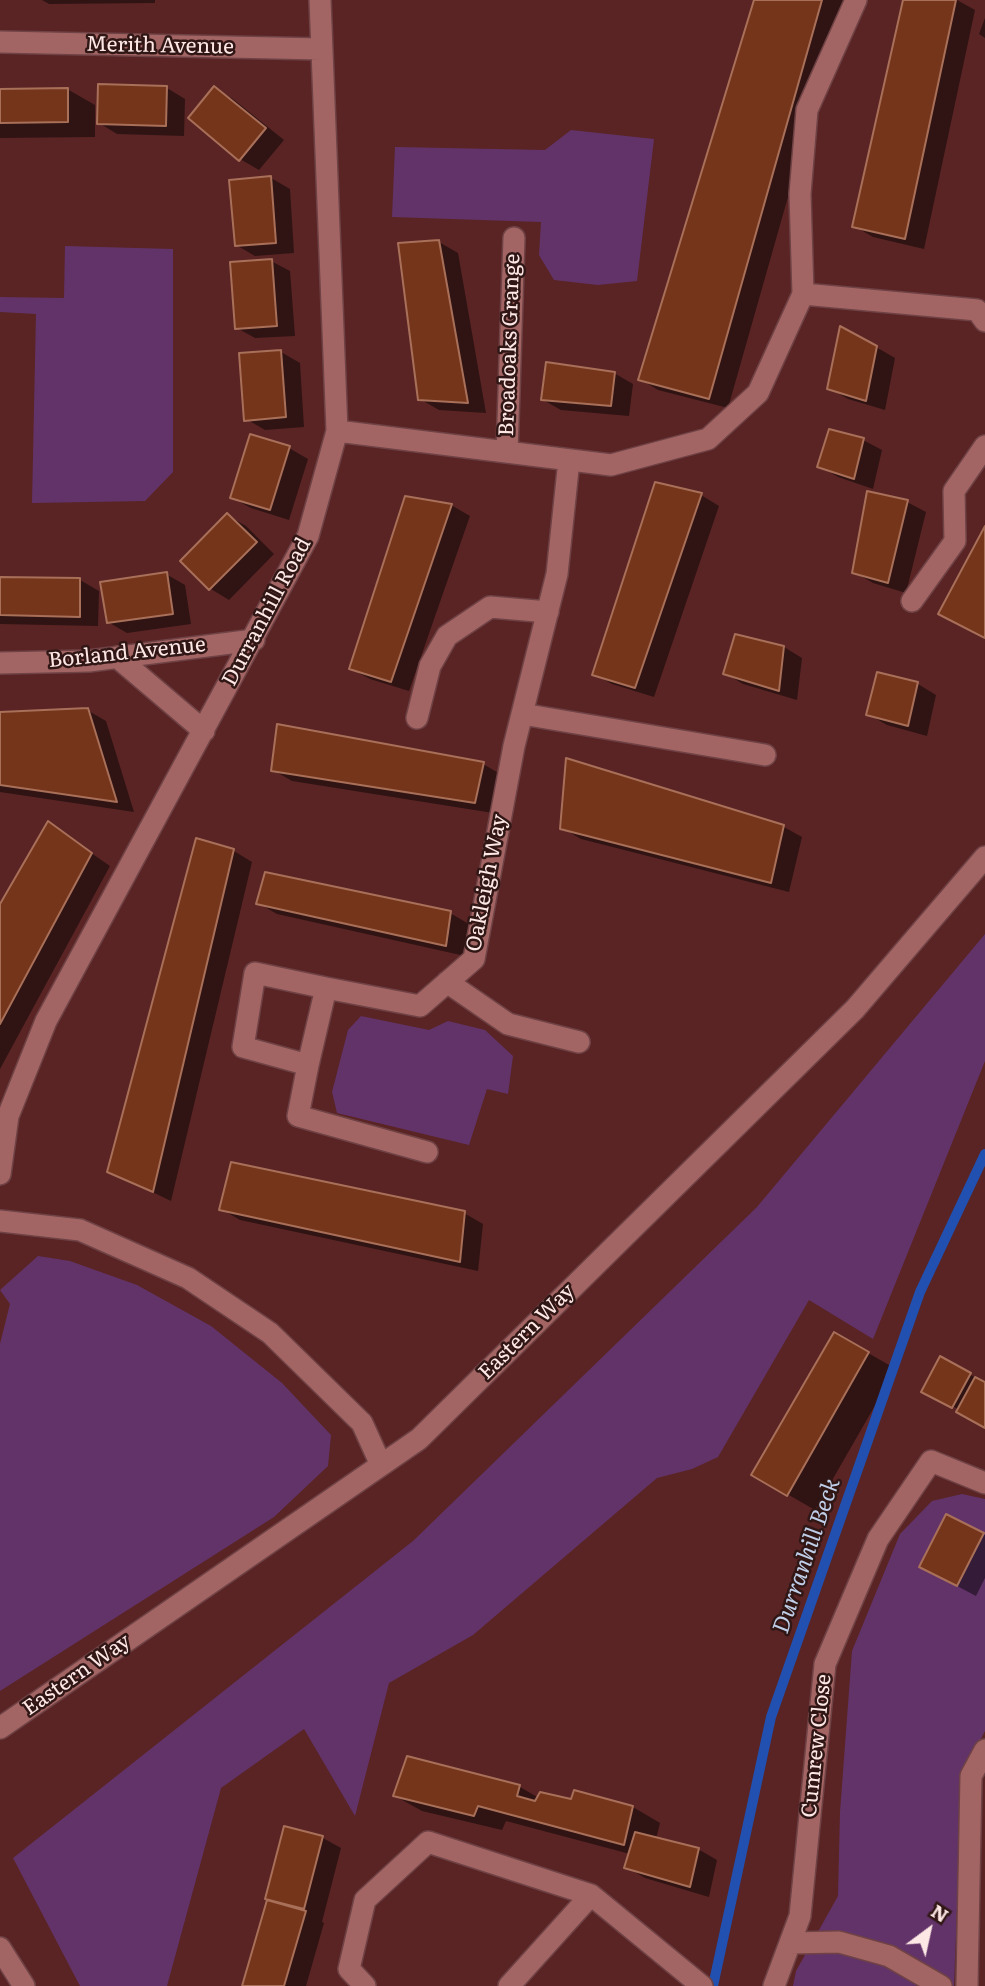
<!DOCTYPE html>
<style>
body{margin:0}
#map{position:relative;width:985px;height:1986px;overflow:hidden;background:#5a2424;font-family:Literata,serif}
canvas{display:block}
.north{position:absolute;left:894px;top:1895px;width:70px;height:70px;-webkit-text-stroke:5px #301716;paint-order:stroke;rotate:33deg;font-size:19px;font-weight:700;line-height:28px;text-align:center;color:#fee8e6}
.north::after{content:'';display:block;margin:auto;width:24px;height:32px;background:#fee8e6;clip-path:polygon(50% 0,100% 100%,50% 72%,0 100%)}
</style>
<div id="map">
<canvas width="985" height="1986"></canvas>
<div class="north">N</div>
</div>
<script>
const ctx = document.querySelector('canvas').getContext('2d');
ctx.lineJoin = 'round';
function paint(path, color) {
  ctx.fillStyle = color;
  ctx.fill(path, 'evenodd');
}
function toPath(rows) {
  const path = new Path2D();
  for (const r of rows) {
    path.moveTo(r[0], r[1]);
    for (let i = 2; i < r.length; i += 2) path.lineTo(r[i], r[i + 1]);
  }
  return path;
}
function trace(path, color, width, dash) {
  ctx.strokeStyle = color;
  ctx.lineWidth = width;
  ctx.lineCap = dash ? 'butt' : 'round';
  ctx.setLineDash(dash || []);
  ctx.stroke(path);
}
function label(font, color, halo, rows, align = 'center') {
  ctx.font = font + ' Literata,serif';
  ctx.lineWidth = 5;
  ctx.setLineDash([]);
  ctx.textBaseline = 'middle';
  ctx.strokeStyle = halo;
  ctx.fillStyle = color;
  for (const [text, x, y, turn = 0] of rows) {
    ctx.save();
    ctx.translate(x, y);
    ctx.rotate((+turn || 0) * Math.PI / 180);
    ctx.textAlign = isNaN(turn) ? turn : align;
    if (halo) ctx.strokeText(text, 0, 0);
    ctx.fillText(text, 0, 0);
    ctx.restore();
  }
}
paint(toPath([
 [571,130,654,139,637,281,598,285,554,280,539,255,541,222,392,217,395,147,545,150],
 [65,246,173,249,173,472,145,501,32,503,36,314,0,312,0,297,64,298],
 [985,934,985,1061,873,1339,809,1300,718,1457,692,1469,657,1478,473,1635,389,1683,355,1816,304,1729,221,1788,167,1986,80,1986,13,1858,413,1541,757,1207],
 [361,1016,429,1030,448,1021,485,1030,513,1056,508,1094,487,1089,469,1145,337,1113,332,1092,348,1030],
 [38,1256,70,1261,137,1285,211,1326,282,1383,331,1435,328,1466,274,1517,0,1691,0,1344,10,1304,0,1290],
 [962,1494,985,1499,985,1731,968,1764,958,1881,954,1986,793,1986,796,1971,838,1896,840,1812,852,1651,900,1534,932,1501]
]), '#623369');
paint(toPath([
 [42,0,155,0,155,3,49,4],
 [756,0,844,0,728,408,658,390,640,379],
 [905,0,957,0,975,10,924,249,873,237,854,226],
 [985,18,985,38,979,34],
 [167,88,185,99,184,136,117,134,99,123],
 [214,88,233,99,284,140,259,170,240,159,190,117],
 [67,89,95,105,95,137,0,138,0,90],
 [271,178,290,189,294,253,255,256,236,245],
 [439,242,458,253,486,413,439,410,420,399],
 [271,261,290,271,295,336,255,338,237,328],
 [876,347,895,358,885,410,848,399,829,388],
 [281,352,300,363,304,427,265,430,246,419],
 [614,373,633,384,629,416,561,410,543,400],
 [863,440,882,450,873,489,838,477,819,466],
 [289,448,308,459,289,520,251,508,232,498],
 [701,495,719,506,654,697,612,684,594,674],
 [907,502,926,512,906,593,873,583,854,572],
 [451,505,470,516,409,691,370,679,351,669],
 [227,515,246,526,274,554,229,600,211,589,182,561],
 [166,574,185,585,191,624,127,633,108,622],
 [0,579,80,580,99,591,98,626,0,624],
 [784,647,802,658,797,700,743,684,725,673],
 [878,674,918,684,936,695,927,736,887,725,868,714],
 [87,710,106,721,134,812,0,792,0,713],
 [567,760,784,827,802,837,789,892,581,839,562,828],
 [483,764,502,775,493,813,292,781,273,770],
 [49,824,110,866,0,1069,0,908],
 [234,851,252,862,171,1201,109,1171],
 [258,903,450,913,469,924,465,956,277,914],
 [221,1209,464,1213,483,1224,478,1271,240,1220],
 [835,1334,896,1369,815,1510,754,1475],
 [941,1358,985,1383,985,1426,946,1402],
 [947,1516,985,1535,985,1578,976,1596,940,1577],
 [408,1758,520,1787,539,1798,572,1801,575,1792,633,1807,660,1823,656,1839,698,1849,717,1860,709,1897,645,1878,626,1867,630,1854,506,1821,502,1830,422,1811,395,1796],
 [285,1828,323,1838,341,1848,322,1922,324,1923,306,1986,244,1986,269,1899]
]), '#0007');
trace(toPath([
 [713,1986,771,1717,920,1292,985,1154]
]), '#2150b0', 10);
const building = toPath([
 [754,0,822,0,709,399,638,380,754,0],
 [903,0,956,0,905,239,852,227,903,0],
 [98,84,167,86,166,126,97,124,98,84],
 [214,86,266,128,239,161,188,118,214,86],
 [68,88,68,122,0,123,0,89,68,88],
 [271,176,276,243,235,246,229,180,271,176],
 [439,240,468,403,418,400,398,243,439,240],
 [272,259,277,326,235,329,230,262,272,259],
 [840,326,877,346,866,401,827,389,840,326],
 [281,350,286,417,244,421,239,353,281,350],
 [546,362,615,372,611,406,541,400,546,362],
 [829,429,864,438,854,479,817,467,829,429],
 [250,434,290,446,270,510,230,498,250,434],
 [655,482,702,493,635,688,592,675,655,482],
 [867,491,908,500,888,583,852,573,867,491],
 [405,496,452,504,391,682,349,669,405,496],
 [227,513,257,542,209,590,180,561,227,513],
 [985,526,985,638,938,614,985,526],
 [167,572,173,614,107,623,100,582,167,572],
 [0,577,80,578,80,617,0,615,0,577],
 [735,634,784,646,779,691,723,674,735,634],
 [877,672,918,682,908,726,866,715,877,672],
 [88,708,117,802,0,785,0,712,88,708],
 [277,724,484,762,475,803,271,771,277,724],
 [566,758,784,825,771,883,560,829,566,758],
 [48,821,92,853,0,1024,0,904,48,821],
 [196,838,234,849,153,1192,107,1172,196,838],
 [265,872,451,911,446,946,256,904,265,872],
 [231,1162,465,1211,460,1262,219,1210,231,1162],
 [834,1332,869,1352,787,1496,751,1475,834,1332],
 [940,1356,971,1373,952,1408,921,1392,940,1356],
 [975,1377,985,1382,985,1428,956,1412,975,1377],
 [946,1514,984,1533,957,1586,919,1567,946,1514],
 [407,1756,520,1785,517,1796,535,1801,540,1792,571,1799,574,1790,633,1806,624,1845,478,1806,474,1816,393,1796,407,1756],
 [284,1826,323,1836,304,1909,265,1899,284,1826],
 [635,1832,699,1848,690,1887,624,1868,635,1832],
 [267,1900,306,1911,284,1986,242,1986,267,1900]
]);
paint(building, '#75351b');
trace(building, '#a86f59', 2);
const minor = toPath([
 [0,42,321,49],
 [803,294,977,310,985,321],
 [337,431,611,465,708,439,758,393,803,294,800,194,807,110,856,0],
 [507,452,514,238],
 [912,601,955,541,954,491,985,446],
 [117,657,204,731],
 [0,663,89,661,254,640],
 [522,714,765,755],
 [417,718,430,666,447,636,490,607,548,612],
 [447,982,508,1024,579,1042],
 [308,1065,243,1047,255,973,326,988],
 [427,1152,298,1116,308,1065,326,988,420,1006,474,959,514,746,557,574,569,460],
 [0,1174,8,1116,46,1021,308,536,337,431,320,0],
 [0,1221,80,1230,188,1278,270,1333,362,1423,381,1465],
 [0,1728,419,1439,855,1009,985,857],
 [790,1943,839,1942,889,1956,941,1986],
 [0,1948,24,1986],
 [365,1986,349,1969,365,1900,428,1842,591,1895,702,1986],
 [509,1986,591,1895],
 [774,1986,800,1916,825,1664,878,1539,931,1461,985,1483],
 [967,1986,971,1776,985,1750]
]);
trace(minor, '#6f4245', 24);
trace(minor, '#a36563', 21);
label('21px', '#fee8e6', '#301716', [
 ["Merith Avenue",160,46,1],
 ["Broadoaks Grange",510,345,-88],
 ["Durranhill Road",267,612,-62],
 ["Borland Avenue",127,653,-6],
 ["Oakleigh Way",487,883,-79],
 ["Eastern Way",527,1332,-45],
 ["Eastern Way",77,1675,-35],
 ["Cumrew Close",817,1746,-84]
]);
label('italic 23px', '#c0cee8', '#301716', [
 ["Durranhill Beck",807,1556,-71]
]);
</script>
